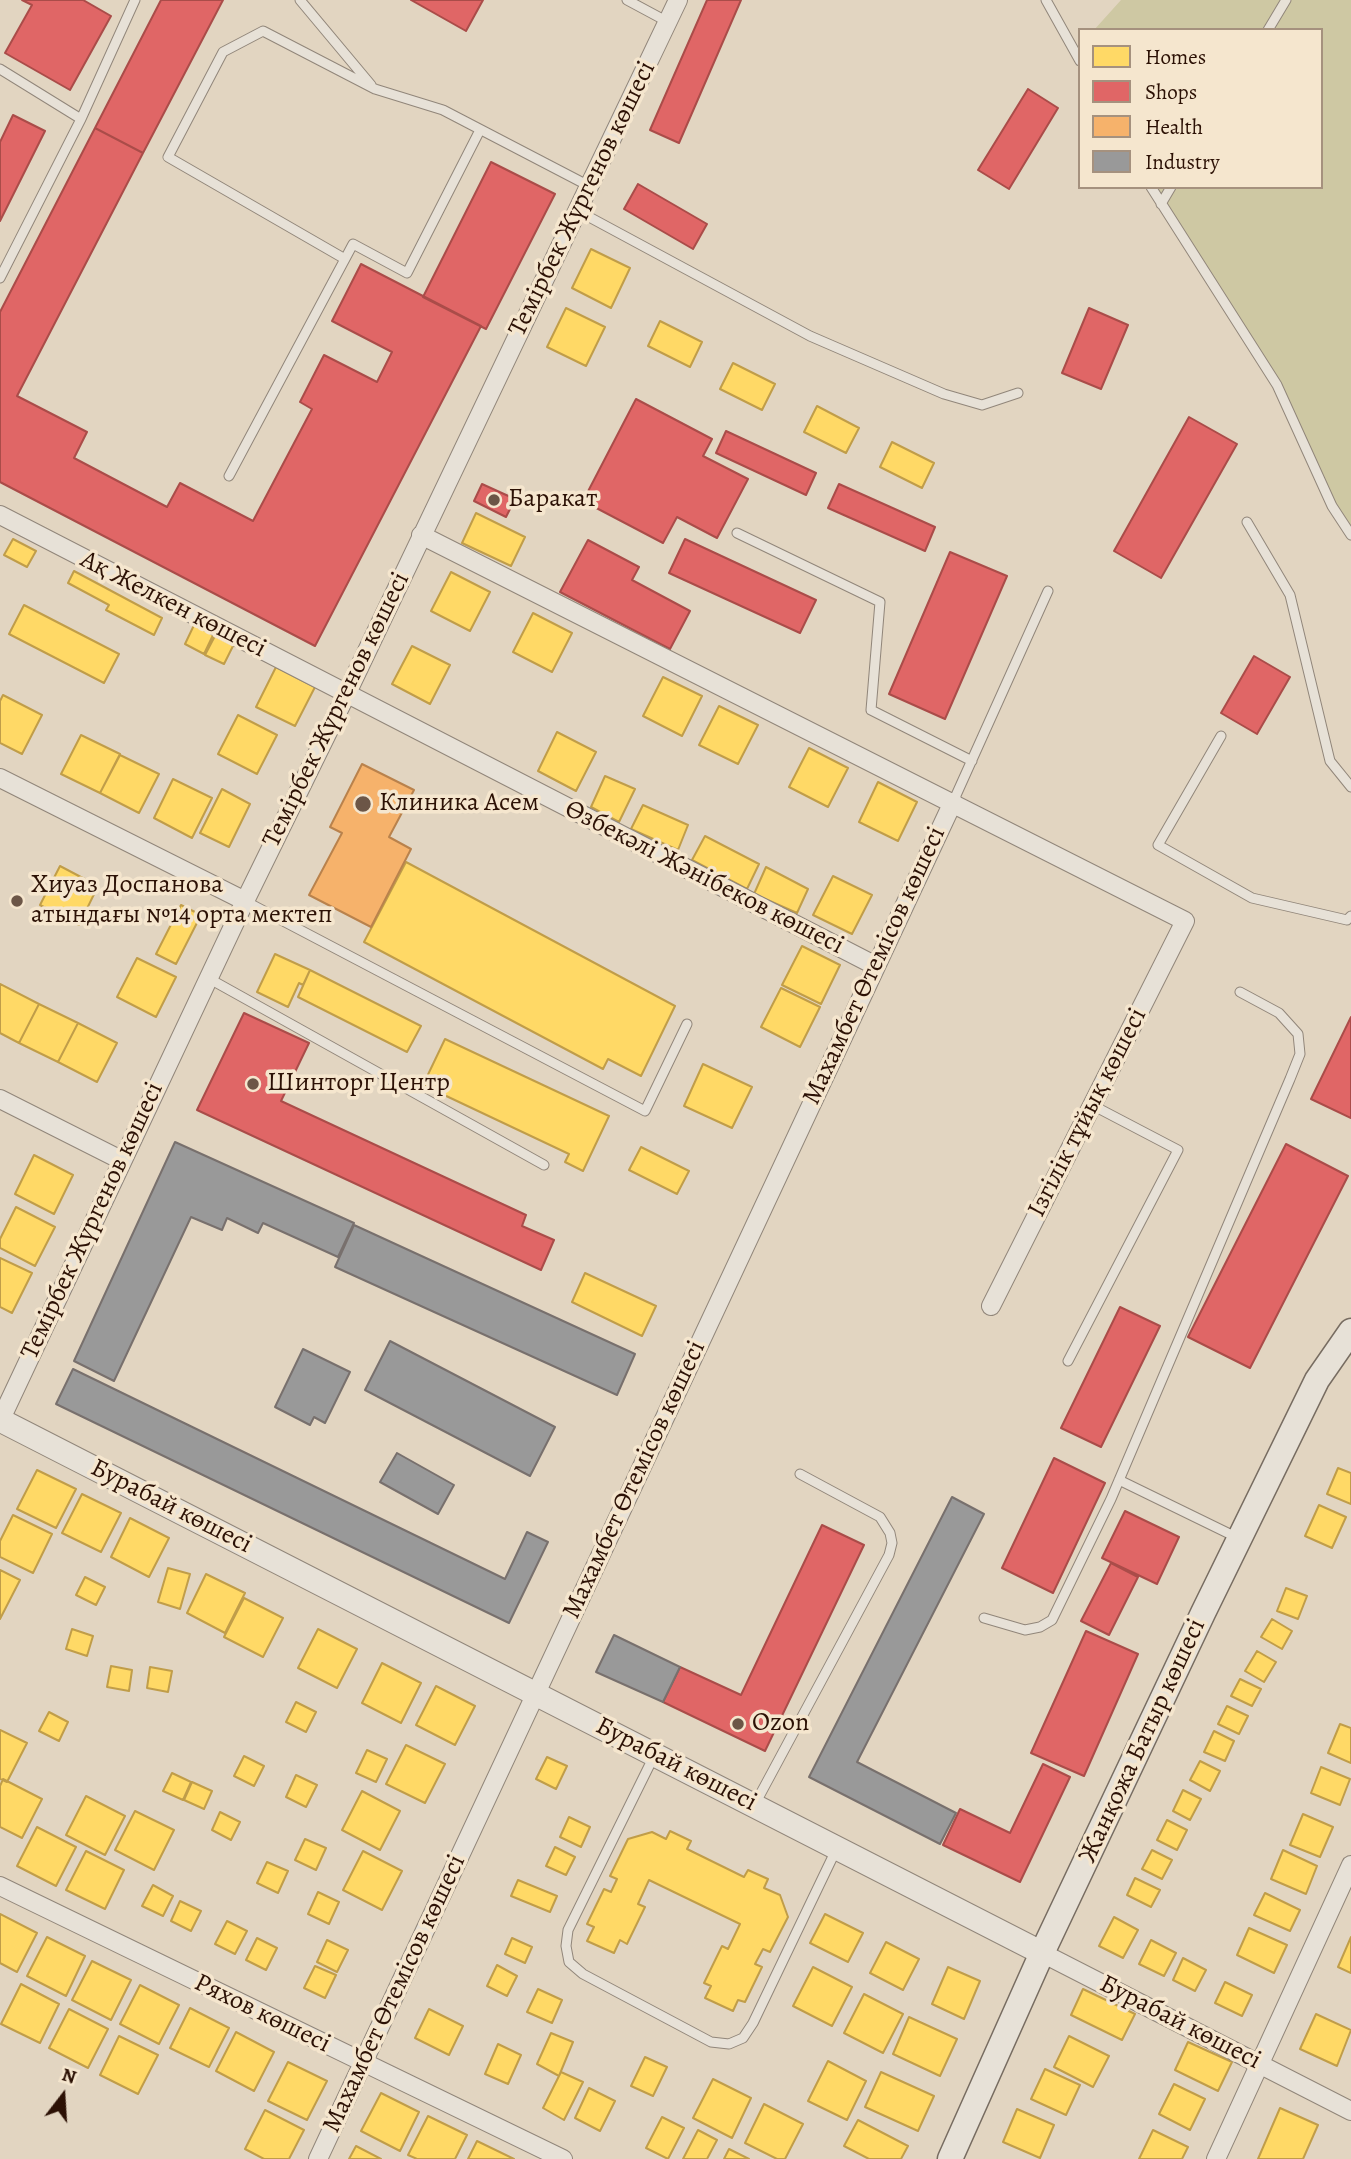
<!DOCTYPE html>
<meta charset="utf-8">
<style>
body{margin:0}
#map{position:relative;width:1351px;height:2159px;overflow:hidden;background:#e2d5c1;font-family:Alegreya,serif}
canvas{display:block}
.legend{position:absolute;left:1078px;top:28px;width:245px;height:161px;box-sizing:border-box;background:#f5e6ce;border:2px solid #a5917e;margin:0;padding:9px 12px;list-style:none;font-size:21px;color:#2c1105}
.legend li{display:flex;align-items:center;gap:14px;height:35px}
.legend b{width:35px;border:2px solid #a5917e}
.north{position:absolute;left:28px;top:2061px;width:70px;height:70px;-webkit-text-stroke:5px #f5e6ce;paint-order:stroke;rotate:17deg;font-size:19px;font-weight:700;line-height:28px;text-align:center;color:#2c1105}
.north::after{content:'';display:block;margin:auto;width:24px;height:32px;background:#2c1105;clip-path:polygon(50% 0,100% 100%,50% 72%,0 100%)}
</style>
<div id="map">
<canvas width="1351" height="2159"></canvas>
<ul class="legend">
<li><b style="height:19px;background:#ffd966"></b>Homes</li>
<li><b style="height:19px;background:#e06666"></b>Shops</li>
<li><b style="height:19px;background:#f6b26b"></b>Health</li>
<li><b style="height:19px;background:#999"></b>Industry</li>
</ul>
<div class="north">N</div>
</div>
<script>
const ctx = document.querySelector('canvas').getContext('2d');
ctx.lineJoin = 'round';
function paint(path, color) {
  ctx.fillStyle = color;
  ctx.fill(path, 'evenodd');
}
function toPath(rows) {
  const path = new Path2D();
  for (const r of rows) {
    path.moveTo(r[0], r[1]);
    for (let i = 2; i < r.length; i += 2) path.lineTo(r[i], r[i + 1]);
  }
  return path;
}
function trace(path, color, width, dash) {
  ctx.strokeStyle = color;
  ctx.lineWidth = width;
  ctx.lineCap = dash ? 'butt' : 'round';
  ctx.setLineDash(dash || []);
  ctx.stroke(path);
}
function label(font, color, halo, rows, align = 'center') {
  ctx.font = font + ' Alegreya,serif';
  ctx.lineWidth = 7;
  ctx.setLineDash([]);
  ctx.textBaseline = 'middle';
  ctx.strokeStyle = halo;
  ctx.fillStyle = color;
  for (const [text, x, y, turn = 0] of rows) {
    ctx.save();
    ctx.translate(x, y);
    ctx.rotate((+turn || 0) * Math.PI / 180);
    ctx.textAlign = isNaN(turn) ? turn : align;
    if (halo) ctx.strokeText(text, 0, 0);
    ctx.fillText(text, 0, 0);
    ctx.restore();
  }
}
paint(toPath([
 [1121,0,1351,0,1351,535,1277,385,1151,187,1321,187,1321,30,1094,30]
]), '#cec8a3');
const homes = toPath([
 [591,249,630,268,611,308,572,288,591,249],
 [566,308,605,327,586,366,547,347,566,308],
 [660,321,702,342,690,367,648,346,660,321],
 [733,363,775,384,762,410,720,389,733,363],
 [817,406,859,428,846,453,804,432,817,406],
 [892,442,934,463,922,488,880,467,892,442],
 [476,513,525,537,511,566,462,543,476,513],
 [13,539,36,551,27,567,4,555,13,539],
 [74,571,162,618,154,635,106,610,109,605,68,583,74,571],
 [451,572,490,592,470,631,431,611,451,572],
 [24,605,119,654,104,683,9,634,24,605],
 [533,613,572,633,552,672,513,652,533,613],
 [195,623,214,633,204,654,185,644,195,623],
 [216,634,234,644,224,664,205,655,216,634],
 [412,646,450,665,430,704,392,684,412,646],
 [276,667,315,687,295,726,256,707,276,667],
 [663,677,702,696,682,736,643,716,663,677],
 [3,695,42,715,22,754,0,743,0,701,3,695],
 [719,706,758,725,738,764,699,745,719,706],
 [238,715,277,735,257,774,218,754,238,715],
 [557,732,596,752,576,791,538,771,557,732],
 [81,735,120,754,100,793,61,774,81,735],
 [809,748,848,768,828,807,789,787,809,748],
 [120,755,159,774,139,813,100,793,120,755],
 [605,776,635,789,619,822,591,807,605,776],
 [173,779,212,798,192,838,154,818,173,779],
 [878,782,917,802,898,841,859,822,878,782],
 [222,789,250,804,229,847,200,833,222,789],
 [643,805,688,825,678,850,631,829,643,805],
 [705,836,759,864,747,889,692,860,705,836],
 [406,862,675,1006,641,1076,608,1059,603,1069,364,942,406,862],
 [60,866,98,886,79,925,40,905,60,866],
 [766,867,808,889,797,913,754,894,766,867],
 [833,876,872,895,852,934,813,915,833,876],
 [181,905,201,915,176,964,156,954,181,905],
 [802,946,840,965,821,1004,782,985,802,946],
 [275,954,310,970,303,985,299,983,288,1007,257,992,275,954],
 [137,958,176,977,156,1017,117,997,137,958],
 [310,970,421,1026,407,1052,298,997,310,970],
 [0,984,39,1004,19,1043,0,1033,0,984],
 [781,988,820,1007,800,1047,761,1027,781,988],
 [39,1004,78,1023,58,1062,19,1043,39,1004],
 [78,1023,117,1043,97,1082,58,1062,78,1023],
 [445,1039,609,1116,583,1171,565,1162,569,1154,423,1085,445,1039],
 [703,1064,752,1087,732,1128,684,1106,703,1064],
 [641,1147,689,1171,677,1194,629,1170,641,1147],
 [34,1155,73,1175,54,1214,15,1194,34,1155],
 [16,1207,55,1227,35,1266,0,1248,0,1239,16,1207],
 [0,1258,32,1273,12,1313,0,1307,0,1258],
 [585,1273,656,1306,642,1336,572,1302,585,1273],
 [1338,1468,1351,1473,1351,1504,1327,1494,1338,1468],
 [37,1470,76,1489,56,1528,17,1509,37,1470],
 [82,1494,121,1513,101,1552,62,1533,82,1494],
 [1319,1505,1346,1517,1332,1548,1305,1536,1319,1505],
 [13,1515,52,1534,33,1573,0,1557,0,1541,13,1515],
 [130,1518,169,1538,149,1577,111,1557,130,1518],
 [168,1568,190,1574,180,1609,158,1602,168,1568],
 [0,1570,20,1580,0,1619,0,1570],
 [206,1574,245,1593,225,1633,187,1613,206,1574],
 [85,1577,105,1587,96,1605,76,1595,85,1577],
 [1286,1588,1307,1596,1298,1619,1277,1611,1286,1588],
 [244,1598,283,1618,263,1657,224,1637,244,1598],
 [1272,1619,1292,1631,1282,1649,1261,1637,1272,1619],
 [72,1629,93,1636,87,1656,66,1649,72,1629],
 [318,1629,357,1649,337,1688,298,1668,318,1629],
 [1257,1651,1276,1662,1264,1682,1245,1671,1257,1651],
 [382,1663,421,1683,401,1723,362,1703,382,1663],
 [111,1666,132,1670,129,1691,107,1687,111,1666],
 [150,1667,172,1671,168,1692,147,1688,150,1667],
 [1240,1679,1261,1689,1252,1706,1231,1696,1240,1679],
 [436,1686,475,1706,455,1745,416,1725,436,1686],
 [296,1702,316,1712,306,1732,286,1722,296,1702],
 [1227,1706,1248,1716,1239,1734,1218,1724,1227,1706],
 [49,1712,68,1722,59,1741,39,1731,49,1712],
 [1340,1724,1351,1728,1351,1763,1328,1753,1340,1724],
 [0,1730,27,1743,7,1782,0,1779,0,1730],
 [1214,1731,1234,1741,1225,1761,1204,1752,1214,1731],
 [406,1745,445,1764,425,1803,386,1784,406,1745],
 [367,1750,387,1759,376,1782,356,1773,367,1750],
 [244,1756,264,1766,254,1786,234,1776,244,1756],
 [547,1757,567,1766,556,1789,536,1779,547,1757],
 [1200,1761,1220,1771,1210,1791,1190,1780,1200,1761],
 [1321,1767,1350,1779,1340,1805,1311,1793,1321,1767],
 [172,1773,191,1782,183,1800,163,1791,172,1773],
 [296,1775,317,1785,306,1807,286,1797,296,1775],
 [3,1779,42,1799,22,1838,0,1827,0,1786,3,1779],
 [192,1782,212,1791,204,1809,184,1800,192,1782],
 [1183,1790,1201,1799,1190,1820,1173,1811,1183,1790],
 [362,1791,400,1811,380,1850,342,1830,362,1791],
 [86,1796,125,1816,105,1855,66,1835,86,1796],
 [135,1811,174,1830,154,1870,115,1850,135,1811],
 [220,1812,240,1822,231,1840,212,1830,220,1812],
 [1303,1814,1333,1827,1320,1857,1290,1845,1303,1814],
 [569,1817,590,1827,581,1847,560,1837,569,1817],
 [1167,1820,1187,1830,1177,1850,1157,1840,1167,1820],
 [37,1827,76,1847,56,1886,17,1866,37,1827],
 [670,1831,691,1841,687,1849,744,1877,748,1870,768,1879,764,1888,780,1895,788,1917,770,1952,763,1949,755,1964,762,1967,745,2002,738,2000,733,2011,705,1998,711,1986,704,1983,722,1946,728,1949,740,1924,649,1880,638,1904,645,1907,627,1944,620,1940,614,1953,587,1941,594,1927,587,1924,604,1889,611,1892,617,1879,610,1876,628,1839,652,1832,666,1839,670,1831],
 [305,1839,326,1848,316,1870,295,1860,305,1839],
 [555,1847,575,1857,566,1875,546,1866,555,1847],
 [1152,1850,1172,1860,1162,1879,1142,1869,1152,1850],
 [1283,1850,1317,1866,1306,1894,1271,1879,1283,1850],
 [86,1851,124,1870,105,1909,66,1890,86,1851],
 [363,1851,402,1871,382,1910,343,1890,363,1851],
 [267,1862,288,1871,278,1893,257,1883,267,1862],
 [1135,1878,1160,1890,1151,1907,1127,1895,1135,1878],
 [518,1880,557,1896,550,1912,511,1896,518,1880],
 [153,1885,173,1896,163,1916,142,1906,153,1885],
 [318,1892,339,1902,329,1924,308,1914,318,1892],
 [1265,1893,1300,1910,1290,1931,1254,1915,1265,1893],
 [180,1901,201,1911,191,1931,171,1921,180,1901],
 [0,1914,37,1933,17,1972,0,1963,0,1914],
 [825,1914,863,1933,848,1962,810,1943,825,1914],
 [1114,1917,1138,1930,1123,1958,1099,1946,1114,1917],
 [227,1921,247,1931,235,1954,215,1944,227,1921],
 [1249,1928,1287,1945,1274,1973,1237,1955,1249,1928],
 [47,1937,85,1956,66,1996,27,1976,47,1937],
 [1351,1937,1351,1973,1338,1967,1351,1937],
 [257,1938,277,1948,266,1970,246,1960,257,1938],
 [512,1938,532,1947,525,1963,505,1954,512,1938],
 [327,1940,348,1950,337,1972,317,1962,327,1940],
 [1151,1940,1176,1953,1164,1976,1139,1964,1151,1940],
 [886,1942,919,1959,903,1990,870,1973,886,1942],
 [1183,1958,1206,1970,1195,1991,1173,1980,1183,1958],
 [92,1961,131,1980,111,2020,72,2000,92,1961],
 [497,1965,517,1976,507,1996,487,1986,497,1965],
 [315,1966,336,1975,325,1998,304,1988,315,1966],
 [813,1967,852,1987,832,2026,793,2006,813,1967],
 [948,1967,980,1981,964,2019,932,2004,948,1967],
 [1225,1982,1252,1995,1242,2016,1215,2003,1225,1982],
 [21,1984,59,2004,40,2043,1,2024,21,1984],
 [140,1985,179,2005,159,2044,120,2024,140,1985],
 [538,1989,562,2000,552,2023,527,2012,538,1989],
 [1083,1989,1135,2014,1122,2040,1071,2015,1083,1989],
 [864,1994,903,2014,883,2053,844,2033,864,1994],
 [190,2008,229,2028,209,2067,170,2048,190,2008],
 [69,2009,108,2029,88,2068,49,2048,69,2009],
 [429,2009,463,2026,449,2055,415,2038,429,2009],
 [1316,2014,1351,2030,1337,2066,1300,2049,1316,2014],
 [909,2017,957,2039,940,2076,893,2054,909,2017],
 [236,2032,274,2052,254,2091,216,2071,236,2032],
 [551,2033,573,2042,559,2076,537,2064,551,2033],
 [119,2036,158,2055,138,2094,100,2075,119,2036],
 [1069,2036,1109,2056,1093,2087,1054,2067,1069,2036],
 [1188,2042,1232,2062,1218,2091,1175,2070,1188,2042],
 [498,2044,521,2055,508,2084,485,2074,498,2044],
 [645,2057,667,2067,653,2096,631,2086,645,2057],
 [828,2061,866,2081,847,2120,808,2101,828,2061],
 [288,2062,327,2081,307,2120,268,2101,288,2062],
 [1045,2069,1080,2085,1066,2115,1031,2099,1045,2069],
 [561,2072,583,2082,564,2120,543,2108,561,2072],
 [881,2072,934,2096,918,2131,865,2107,881,2072],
 [713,2079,751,2098,732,2138,693,2118,713,2079],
 [1174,2084,1205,2099,1190,2130,1159,2114,1174,2084],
 [589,2088,615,2101,600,2131,575,2118,589,2088],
 [381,2093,419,2112,400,2151,361,2131,381,2093],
 [764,2104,803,2124,785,2159,777,2159,745,2143,764,2104],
 [1280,2108,1318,2125,1303,2159,1258,2159,1280,2108],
 [1017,2109,1054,2125,1040,2158,1003,2142,1017,2109],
 [265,2110,304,2130,289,2159,264,2159,245,2149,265,2110],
 [428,2116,467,2135,455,2159,417,2159,408,2155,428,2116],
 [662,2117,684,2128,668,2159,646,2148,662,2117],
 [858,2120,908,2146,901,2159,869,2159,844,2146,858,2120],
 [698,2130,717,2140,707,2159,683,2159,698,2130],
 [1153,2130,1188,2147,1182,2159,1139,2159,1153,2130],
 [477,2141,514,2159,468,2159,477,2141],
 [356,2146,381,2159,349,2159,356,2146],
 [729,2149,749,2159,724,2159,729,2149]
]);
paint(homes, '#ffd966');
trace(homes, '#c09d49', 2);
const shops = toPath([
 [22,0,83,0,111,16,70,90,5,53,32,5,22,0],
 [161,0,223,0,143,153,95,128,161,0],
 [411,0,483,0,466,31,411,0],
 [707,0,741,0,679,143,650,130,707,0],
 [1028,89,1058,108,1009,189,978,170,1028,89],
 [13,115,45,131,0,221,0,142,13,115],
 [95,128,143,153,17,396,87,432,74,458,167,507,180,483,253,521,312,409,300,402,324,355,377,382,392,352,332,321,361,264,481,326,315,646,0,482,0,312,95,128],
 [491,162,555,194,486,329,423,297,491,162],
 [638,184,707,224,693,249,624,209,638,184],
 [1089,308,1128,325,1101,389,1062,373,1089,308],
 [636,399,712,439,703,456,748,479,717,538,677,517,663,543,583,501,636,399],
 [1189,417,1237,444,1161,578,1114,551,1189,417],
 [726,431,816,473,806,495,716,453,726,431],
 [482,484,515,499,506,517,474,501,482,484],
 [839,484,935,527,925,551,828,508,839,484],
 [685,539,816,600,800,633,669,573,685,539],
 [588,540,639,567,632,580,690,611,670,649,560,592,588,540],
 [950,552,1007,576,945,719,889,694,950,552],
 [1254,656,1290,677,1257,734,1221,713,1254,656],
 [244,1013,309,1043,281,1101,526,1215,522,1226,554,1240,541,1270,197,1110,244,1013],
 [1351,1017,1351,1118,1311,1099,1351,1017],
 [1286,1144,1348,1176,1250,1368,1188,1337,1286,1144],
 [1120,1307,1160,1326,1101,1447,1061,1428,1120,1307],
 [1054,1458,1105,1483,1053,1593,1002,1568,1054,1458],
 [1125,1511,1179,1537,1157,1584,1102,1558,1125,1511],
 [822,1525,864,1545,765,1751,663,1702,680,1667,741,1695,822,1525],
 [1111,1563,1138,1577,1109,1635,1081,1621,1111,1563],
 [1086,1631,1138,1654,1084,1776,1031,1753,1086,1631],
 [1043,1764,1070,1777,1020,1882,943,1845,960,1809,1010,1833,1043,1764]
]);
paint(shops, '#e06666');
trace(shops, '#aa4c49', 2);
const health = toPath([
 [362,764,414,790,389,837,411,849,371,927,309,895,342,833,330,827,362,764]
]);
paint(health, '#f6b26b');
trace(health, '#b9824c', 2);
const industry = toPath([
 [175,1142,354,1223,338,1257,263,1223,258,1233,227,1218,222,1230,191,1217,114,1381,74,1361,175,1142],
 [354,1225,635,1354,617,1395,335,1267,354,1225],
 [390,1341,555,1427,530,1476,365,1390,390,1341],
 [303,1349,350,1372,325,1423,314,1417,310,1425,275,1407,303,1349],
 [73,1369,505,1579,527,1532,548,1542,509,1623,56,1404,73,1369],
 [397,1453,454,1485,438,1514,380,1482,397,1453],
 [952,1497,984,1514,857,1762,956,1813,940,1844,809,1777,952,1497],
 [614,1635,680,1667,663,1702,596,1672,614,1635]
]);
paint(industry, '#999');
trace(industry, '#78706d', 2);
const service = toPath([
 [300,0,371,85],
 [627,0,668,22],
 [1046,0,1080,61],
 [1268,30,1286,0],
 [0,69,81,119],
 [1151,187,1277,385,1332,506,1351,535],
 [1161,204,1171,187],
 [578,211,810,336,944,394,982,405,1018,393],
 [345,259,168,157,223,52,263,31,375,89,443,110,589,186],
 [0,278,81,119,135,0],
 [229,476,353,244,407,273,480,130],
 [1247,522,1290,595,1330,761,1351,787],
 [737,533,880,602,871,710,972,761],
 [1221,736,1158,845,1252,898,1347,920,1351,916],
 [953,802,1048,591],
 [245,901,645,1111,687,1024],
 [208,978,544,1165],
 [1068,1361,1178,1150,1092,1105],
 [1119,1480,1238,1538],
 [984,1618,1025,1630,1040,1627,1052,1620,1111,1499,1290,1079,1300,1054,1298,1034,1279,1013,1240,992],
 [654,1756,568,1930,566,1946,569,1962,583,1974,711,2042,729,2044,743,2038,753,2023,836,1850],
 [755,1804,889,1555,892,1543,890,1533,880,1517,800,1474]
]);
const minor = toPath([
 [0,515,874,965],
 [421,535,1185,921,991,1306],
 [0,778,245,901],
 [0,1099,121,1160],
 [0,1421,245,901,346,695,678,0],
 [0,1886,563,2159],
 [1042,1953,1351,2111],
 [318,2159,953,802],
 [1216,2159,1351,1865]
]);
const tertiary = toPath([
 [0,1420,1042,1953]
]);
const secondary = toPath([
 [950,2159,1042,1953,1203,1613,1317,1380,1351,1331]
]);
trace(service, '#91867a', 11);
trace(minor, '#91867a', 20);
trace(tertiary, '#91867a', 25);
trace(secondary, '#776c61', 27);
trace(service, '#e7e1d7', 9);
trace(minor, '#e7e1d7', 18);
trace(tertiary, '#e7e1d7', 23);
trace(secondary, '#e7e1d7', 24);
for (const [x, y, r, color] of [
 [494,500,7,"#6c5647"],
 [363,804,9,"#6c5647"],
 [17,901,7,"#6c5647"],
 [253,1084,7,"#6c5647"],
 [738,1724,7,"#6c5647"]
]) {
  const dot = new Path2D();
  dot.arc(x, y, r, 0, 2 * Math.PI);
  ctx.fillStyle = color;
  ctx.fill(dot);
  trace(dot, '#f5e6ce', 2.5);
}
label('26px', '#2c1105', '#f5e6ce', [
 ["Темірбек Жүргенов көшесі",583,199,-64],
 ["Ақ Желкен көшесі",173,605,27],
 ["Темірбек Жүргенов көшесі",337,710,-64],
 ["Өзбекәлі Жәнібеков көшесі",704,878,27],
 ["Махамбет Өтемісов көшесі",875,966,-65],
 ["Ізгілік тұйық көшесі",1088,1113,-63],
 ["Темірбек Жүргенов көшесі",93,1221,-65],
 ["Махамбет Өтемісов көшесі",635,1480,-65],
 ["Бурабай көшесі",171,1507,27],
 ["Жанқожа Батыр көшесі",1143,1741,-65],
 ["Бурабай көшесі",676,1765,27],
 ["Махамбет Өтемісов көшесі",395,1994,-65],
 ["Ряхов көшесі",262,2014,26],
 ["Бурабай көшесі",1180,2023,27]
]);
label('26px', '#2c1105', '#f5e6ce', [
 ["Баракат",508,500],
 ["Клиника Асем",379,804],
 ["Хиуаз Доспанова",31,886],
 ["атындағы №14 орта мектеп",31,916],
 ["Шинторг Центр",267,1084],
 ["Ozon",752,1724]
], 'left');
</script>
